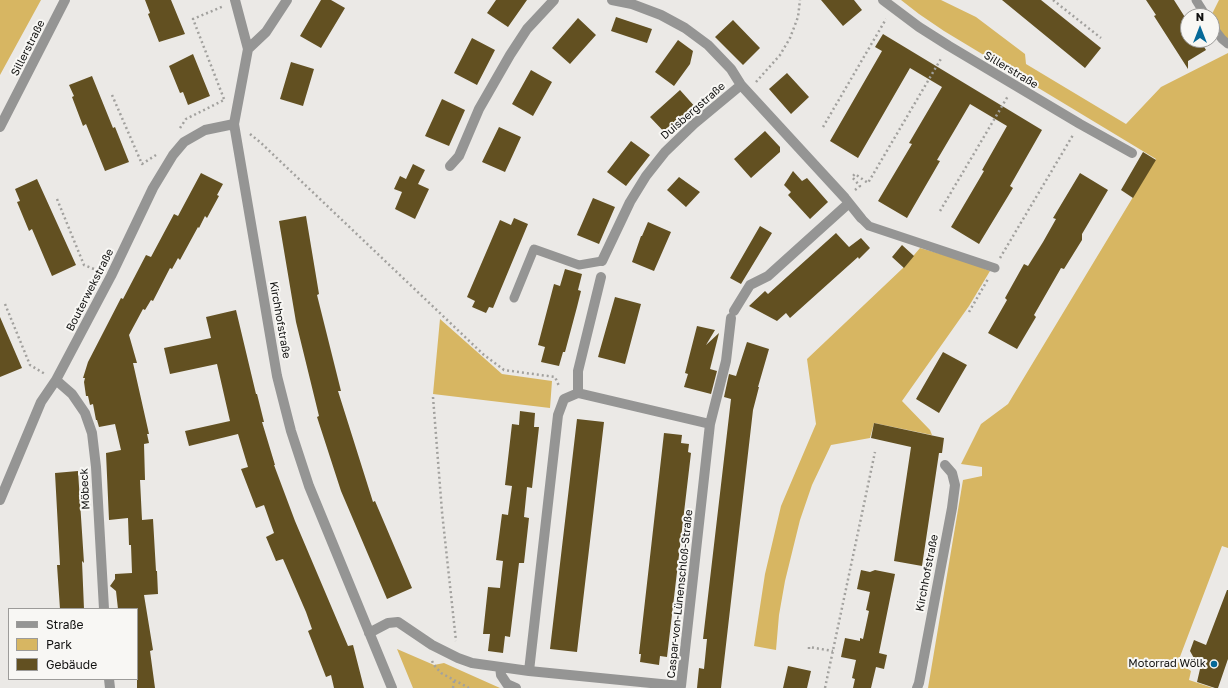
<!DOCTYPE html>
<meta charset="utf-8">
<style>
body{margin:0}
#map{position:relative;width:1228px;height:688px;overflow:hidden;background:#ebe9e6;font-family:"Golos Text",sans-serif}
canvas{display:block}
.legend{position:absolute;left:8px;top:608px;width:130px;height:72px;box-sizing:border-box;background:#f8f7f4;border:1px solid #9c9b99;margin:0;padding:5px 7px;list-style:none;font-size:12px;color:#121211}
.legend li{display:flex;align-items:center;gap:8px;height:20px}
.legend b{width:20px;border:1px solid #9c9b99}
.north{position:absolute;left:1180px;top:8px;width:40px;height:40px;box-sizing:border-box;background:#f8f7f4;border:1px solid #9c9b99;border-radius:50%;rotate:0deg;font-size:11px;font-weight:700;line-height:16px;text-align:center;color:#121211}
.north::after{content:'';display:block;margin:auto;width:14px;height:18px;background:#066998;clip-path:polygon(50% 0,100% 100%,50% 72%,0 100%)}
</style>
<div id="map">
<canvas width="1228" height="688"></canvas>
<ul class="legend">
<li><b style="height:5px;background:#959594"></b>Straße</li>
<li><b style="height:11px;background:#d7b662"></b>Park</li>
<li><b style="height:11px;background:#625021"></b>Gebäude</li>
</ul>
<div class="north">N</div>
</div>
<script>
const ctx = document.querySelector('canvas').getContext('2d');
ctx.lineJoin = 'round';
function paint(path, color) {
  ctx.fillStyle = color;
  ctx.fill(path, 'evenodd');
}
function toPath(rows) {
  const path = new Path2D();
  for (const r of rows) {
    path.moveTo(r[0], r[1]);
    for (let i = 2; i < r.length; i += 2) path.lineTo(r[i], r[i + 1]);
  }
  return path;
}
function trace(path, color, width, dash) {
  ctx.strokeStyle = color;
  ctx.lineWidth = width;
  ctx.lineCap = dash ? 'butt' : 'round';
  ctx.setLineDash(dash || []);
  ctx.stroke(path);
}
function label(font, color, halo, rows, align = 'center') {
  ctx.font = font + ' "Golos Text",sans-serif';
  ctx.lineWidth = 4;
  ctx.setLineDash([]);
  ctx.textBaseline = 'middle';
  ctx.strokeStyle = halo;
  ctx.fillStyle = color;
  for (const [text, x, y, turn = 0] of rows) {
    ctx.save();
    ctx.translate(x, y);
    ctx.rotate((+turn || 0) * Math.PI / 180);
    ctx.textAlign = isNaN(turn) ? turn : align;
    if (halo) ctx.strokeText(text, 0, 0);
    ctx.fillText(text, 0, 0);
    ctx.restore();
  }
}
paint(toPath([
 [0,0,41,0,0,75],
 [901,0,941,0,976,17,1025,54,1026,64,1126,124,1161,87,1228,53,1228,548,1222,546,1178,662,1191,671,1189,680,1213,688,928,688,963,480,982,476,982,467,961,464,981,424,1008,404,1156,159,944,31,919,14],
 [1219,0,1228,0,1228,48,1212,29,1211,16],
 [920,248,965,261,990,271,969,306,902,401,930,430,932,435,874,423,870,438,831,445,812,485,800,520,785,581,779,615,776,650,754,646,765,574,781,506,816,424,807,359,903,268],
 [440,319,502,374,552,381,550,408,433,394],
 [397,649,434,665,444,663,500,688,413,688]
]), '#d7b662');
paint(toPath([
 [145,0,171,0,185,34,159,42,148,14,150,13],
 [321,0,331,0,345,8,321,48,300,36],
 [496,0,527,0,508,27,487,13],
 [821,0,854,0,862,10,843,26],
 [1002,0,1041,0,1101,48,1085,68],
 [1146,0,1174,0,1188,22,1188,40,1200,40,1206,50,1188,61,1188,69,1154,16,1156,15],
 [616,17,652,29,647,43,611,31],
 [578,18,596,35,570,64,552,48],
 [733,20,760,48,743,65,715,37],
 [883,34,1042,130,1010,186,1013,188,979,244,951,227,984,171,982,170,1007,126,970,104,937,160,940,161,907,218,878,201,912,144,909,143,942,87,910,68,858,158,830,141,882,51,875,47],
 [472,38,495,50,477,85,454,73],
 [678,40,693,51,690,64,674,86,655,72],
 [193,54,210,96,188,105,183,92,180,93,169,66],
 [291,62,314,69,303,106,280,99],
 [531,70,552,82,533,116,512,104],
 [787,73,809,97,791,114,769,89],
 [92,76,113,128,115,127,129,162,105,171,86,124,83,126,72,97,74,96,69,85],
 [680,90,697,109,668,136,650,117],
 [442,99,465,110,449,146,425,136],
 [499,127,521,137,505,172,482,162],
 [765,131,780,147,780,152,751,178,734,159],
 [631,141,650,155,626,186,607,172],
 [1143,152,1156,160,1133,198,1121,190],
 [413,164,425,170,418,184,429,189,415,219,395,209,402,192,394,189,400,176,406,179],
 [793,171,802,181,807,178,828,202,810,219,788,195,791,192,784,185],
 [201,173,223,184,217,195,219,196,207,218,205,216,199,228,198,227,180,260,178,258,172,269,170,268,153,301,151,300,145,310,143,309,129,335,137,363,133,363,149,434,147,434,149,443,144,444,145,480,140,480,142,520,153,519,156,571,157,571,158,594,144,595,153,650,150,651,155,688,137,688,137,609,118,609,116,591,110,586,115,579,115,574,132,573,131,545,129,545,128,518,109,520,106,453,121,450,115,424,99,427,97,420,96,420,93,404,90,405,88,396,86,396,84,382,85,378,83,378,88,362,121,298,123,299,146,255,151,257,174,214,178,216],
 [1080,173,1108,190,1082,234,1082,240,1064,269,1061,268,1034,315,1036,317,1017,349,988,333,1007,300,1005,298,1024,264,1028,266,1043,242,1056,219,1053,218],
 [679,177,700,192,686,207,667,190],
 [37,179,76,265,52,276,32,229,29,231,17,202,20,201,15,189],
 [593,198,615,207,599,244,577,235],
 [306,216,319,294,317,295,341,391,338,391,373,502,375,501,412,588,387,599,341,491,317,417,319,416,296,322,279,221],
 [514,218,528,224,493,308,489,307,486,313,472,307,475,301,467,297,500,220,511,225],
 [648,222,671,232,654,271,632,262,641,236,642,236],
 [760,226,772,233,741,284,730,278],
 [836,233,849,247,861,238,870,248,859,259,858,257,790,318,786,313,777,321,749,306,765,291,768,294],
 [902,245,914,256,904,268,892,257],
 [565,269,582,274,578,290,581,291,577,307,565,352,563,352,559,366,541,362,545,347,538,345,554,284,560,286],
 [615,297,641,304,625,364,598,357],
 [236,310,256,394,257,394,264,422,262,422,275,465,274,465,295,521,348,646,353,645,364,688,334,688,331,675,326,677,308,631,312,629,306,612,283,559,276,561,266,537,274,533,264,505,256,508,241,469,248,467,238,434,189,446,185,431,230,421,217,364,170,374,164,348,211,338,206,317],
 [0,317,22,368,0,377],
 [697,326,715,330,706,345,719,333,710,369,717,371,711,394,684,387,688,374,685,373],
 [747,342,769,349,758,387,759,387,753,410,721,688,697,688,699,668,704,669,707,639,703,639,731,399,724,397,729,374,736,376],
 [943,352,967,365,939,413,916,399],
 [520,411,535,413,534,427,539,427,532,488,527,487,524,517,529,518,524,563,519,563,510,637,505,636,503,653,488,651,490,634,483,634,488,587,500,588,503,561,496,560,502,514,508,515,512,486,505,485,512,424,519,425],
 [577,419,604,422,577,652,550,649],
 [874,423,944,438,942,453,939,453,922,566,894,561,911,447,871,438],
 [664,433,682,435,681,443,689,444,688,452,691,453,667,657,660,656,659,665,640,662,641,654,639,654],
 [78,471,84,563,82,561,84,609,60,609,57,565,60,565,55,473],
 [861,570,870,572,875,570,895,574,879,653,887,655,884,669,876,667,871,688,853,688,855,679,852,678,856,660,841,657,845,638,860,641,860,638,863,639,869,611,866,610,870,592,857,589],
 [1227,590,1228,590,1228,659,1218,688,1215,688,1197,682,1200,669,1190,651,1194,640,1206,645],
 [788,666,811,671,807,688,783,688]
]), '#625021');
trace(toPath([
 [1053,0,1101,38],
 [756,82,780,55,790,38,798,17,800,0],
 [112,95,142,164,156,155],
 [224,99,193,19,224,6],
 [823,127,886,19],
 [180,128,186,119,224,100],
 [250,134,260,142,484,355,504,370,555,377,559,386],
 [855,190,860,186,852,177,855,174,868,183,942,57],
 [57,199,84,265,99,271],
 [940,211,1008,96],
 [1000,258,1073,135],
 [5,304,30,365,45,374],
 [969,312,988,279],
 [433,397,442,512,456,641],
 [809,649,809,647,833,651],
 [432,661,434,665,441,673,469,688],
 [453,688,454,681],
 [825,688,875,452]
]), '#a2a19e', 2.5, [2, 3]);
trace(toPath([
 [1196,0,1206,16],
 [1212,26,1222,39,1228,44],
 [861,218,869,226,995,268],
 [514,298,534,249,579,265,602,261]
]), '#959594', 9);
trace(toPath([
 [235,0,248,49,234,124,277,376,291,431,309,486,392,688],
 [612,0,632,4,661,15,685,28,708,45,731,69,741,85,845,198,861,218],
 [883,0,919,27,949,46,1080,124,1132,153],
 [248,49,266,32,287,0],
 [0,127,65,0],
 [450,166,459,156,479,109,510,55,527,29,554,0],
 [602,261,630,202,646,176,665,152,694,124,741,85],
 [734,311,750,285,768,276,849,203],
 [56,380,72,394,85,413,92,433,96,467,104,609],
 [578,393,578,371,601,277],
 [710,424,726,361,731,318],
 [0,500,41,402,56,380,111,276,153,188,173,155,184,142,205,130,234,124],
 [369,633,388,623,398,622,432,645,458,658,472,663,529,671,558,415,564,399,578,393,710,424,681,686,529,671],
 [500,667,501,675,507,684,516,688],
 [109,679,110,688],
 [917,688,919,683,952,508,955,485,952,473,945,465]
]), '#959594', 10);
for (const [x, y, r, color] of [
 [1214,664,4,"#066998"]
]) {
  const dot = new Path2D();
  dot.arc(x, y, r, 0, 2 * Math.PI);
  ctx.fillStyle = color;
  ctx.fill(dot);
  trace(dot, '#f8f7f4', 1.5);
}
label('11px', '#121211', '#f8f7f4', [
 ["Sillerstraße",28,48,-63],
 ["Sillerstraße",1011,70,31],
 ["Duisbergstraße",693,111,-41],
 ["Bouterwekstraße",90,290,-63],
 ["Kirchhofstraße",280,320,80],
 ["Möbeck",85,489,-93],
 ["Kirchhofstraße",927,573,-79],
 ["Caspar-von-Lünenschloß-Straße",680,594,-84]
]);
label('11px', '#121211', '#f8f7f4', [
 ["Motorrad Wölk",1206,664]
], 'right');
</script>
